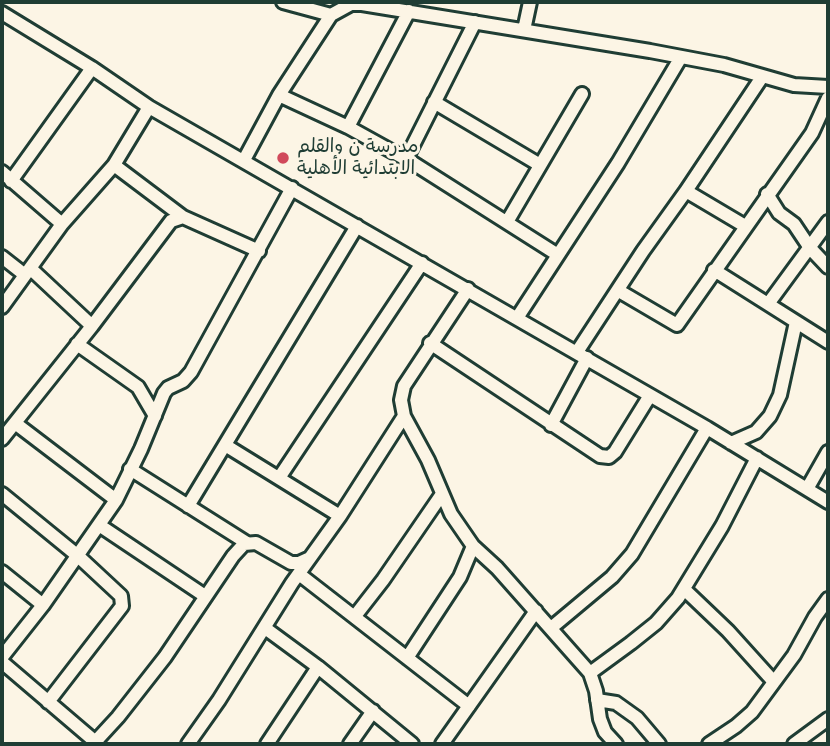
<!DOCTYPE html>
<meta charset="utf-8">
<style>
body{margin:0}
#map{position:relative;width:830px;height:746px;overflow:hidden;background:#fcf5e5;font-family:"Balsamiq Sans",sans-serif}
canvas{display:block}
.frame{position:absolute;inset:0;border:4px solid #1f3d34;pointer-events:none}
</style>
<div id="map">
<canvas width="830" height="746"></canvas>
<div class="frame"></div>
</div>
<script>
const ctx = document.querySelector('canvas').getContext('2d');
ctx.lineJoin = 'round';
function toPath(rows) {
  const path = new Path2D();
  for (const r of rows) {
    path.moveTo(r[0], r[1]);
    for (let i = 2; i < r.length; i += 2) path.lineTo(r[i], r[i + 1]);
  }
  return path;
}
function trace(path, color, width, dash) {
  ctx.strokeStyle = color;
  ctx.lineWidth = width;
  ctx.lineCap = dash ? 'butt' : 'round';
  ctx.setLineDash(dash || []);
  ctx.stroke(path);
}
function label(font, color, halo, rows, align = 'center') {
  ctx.font = font + ' "Balsamiq Sans","Playpen Sans Arabic",sans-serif';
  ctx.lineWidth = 6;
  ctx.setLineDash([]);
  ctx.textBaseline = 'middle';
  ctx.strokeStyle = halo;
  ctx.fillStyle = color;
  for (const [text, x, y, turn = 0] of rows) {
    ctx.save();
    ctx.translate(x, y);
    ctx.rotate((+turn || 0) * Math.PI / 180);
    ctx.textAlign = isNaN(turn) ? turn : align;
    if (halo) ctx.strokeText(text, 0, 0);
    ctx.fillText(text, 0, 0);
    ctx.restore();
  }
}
const minor = toPath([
 [283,2,331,15,351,4,362,4,650,51,724,65,794,85,828,87],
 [2,13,92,68,149,107,707,428,828,502],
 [524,30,530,2],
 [279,95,348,127,413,163,558,255],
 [434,102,540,165],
 [348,127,409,11],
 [406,159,475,22],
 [244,160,279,95,331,15],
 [114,165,183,217],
 [2,172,62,224],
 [11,181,92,68],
 [686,191,762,77],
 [767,194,779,213,794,224,810,248,828,267],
 [507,222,582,94],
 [2,257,25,275],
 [30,268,92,326],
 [714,270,828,342],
 [468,289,404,386,401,400,404,416,428,460,451,514,473,546,497,568,590,673,596,691,600,719,605,732,616,744],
 [619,291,677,325,812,133,828,98],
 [768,304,828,222],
 [2,307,62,224,114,165,149,107],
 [517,318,618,163,681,57],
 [430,343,600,456,609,457,615,452,649,397],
 [77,344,138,387,155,416],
 [577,352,643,251,686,191,745,226],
 [15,423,116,500],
 [551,425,587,358],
 [2,439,92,326,171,221,183,217,259,251],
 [731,443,756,432,770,416,780,395,796,322],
 [225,445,340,516],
 [130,469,247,543],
 [279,478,422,263],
 [807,489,828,452],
 [2,494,78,556,121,596,122,606,48,702],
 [188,506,357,226],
 [99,525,205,596],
 [2,572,43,605],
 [299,574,469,706],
 [684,589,728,631,774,682],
 [355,616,383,580,442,494],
 [265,628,318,667,412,744],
 [551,628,612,577,632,554,707,428],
 [2,657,43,605,116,500,141,449,164,393,168,388,183,381,191,372,292,188],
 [407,658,460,577,473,546],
 [2,662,98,744],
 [590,673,631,643,656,623,678,598,722,526,757,458],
 [597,700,616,703,637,718,659,744],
 [95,742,118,717,165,657,233,556,244,544,256,543,291,563,299,563,310,558],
 [188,744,219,700,292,583,340,516,404,416],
 [267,744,318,667],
 [350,744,373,711],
 [442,744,536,611],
 [709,744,736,726,752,712,794,655,815,617,828,599],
 [794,744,828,719]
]);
trace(minor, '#1f3d34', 18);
trace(minor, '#fcf5e5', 12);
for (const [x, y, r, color] of [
 [283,158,7,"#d1495b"]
]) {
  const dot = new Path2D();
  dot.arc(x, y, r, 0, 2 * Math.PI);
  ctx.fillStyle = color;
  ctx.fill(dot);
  trace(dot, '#fcf5e5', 2.5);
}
label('19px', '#1f3d34', '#fcf5e5', [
 ["مدرسة ن والقلم",297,147],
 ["الابتدائية الأهلية",297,169]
], 'left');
</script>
